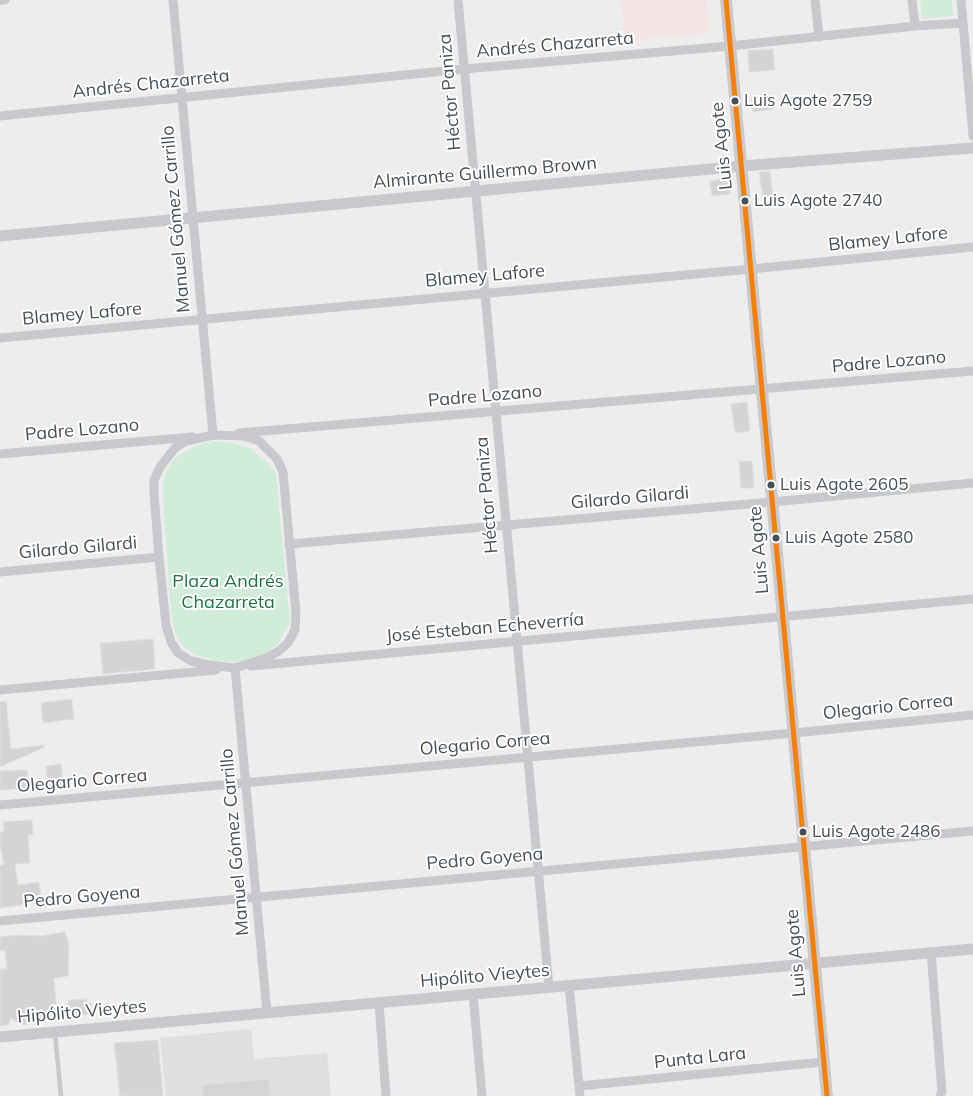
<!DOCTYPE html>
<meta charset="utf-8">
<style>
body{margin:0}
canvas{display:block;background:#eeeded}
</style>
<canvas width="973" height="1096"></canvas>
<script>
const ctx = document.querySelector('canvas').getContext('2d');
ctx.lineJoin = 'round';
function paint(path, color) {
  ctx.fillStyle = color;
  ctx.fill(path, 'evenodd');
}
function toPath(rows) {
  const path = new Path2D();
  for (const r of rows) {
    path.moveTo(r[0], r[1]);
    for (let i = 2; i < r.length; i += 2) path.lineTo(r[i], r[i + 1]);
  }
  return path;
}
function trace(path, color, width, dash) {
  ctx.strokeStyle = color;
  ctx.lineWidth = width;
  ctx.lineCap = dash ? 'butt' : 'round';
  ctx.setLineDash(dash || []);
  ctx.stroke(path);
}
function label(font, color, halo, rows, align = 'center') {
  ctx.font = font + ' Mulish,sans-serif';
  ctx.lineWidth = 4;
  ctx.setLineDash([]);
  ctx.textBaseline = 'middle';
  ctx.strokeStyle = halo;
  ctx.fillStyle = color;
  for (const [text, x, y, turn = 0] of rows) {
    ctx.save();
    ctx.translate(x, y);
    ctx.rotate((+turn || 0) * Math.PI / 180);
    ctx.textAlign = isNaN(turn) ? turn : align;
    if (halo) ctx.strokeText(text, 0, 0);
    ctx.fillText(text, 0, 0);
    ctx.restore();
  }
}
paint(toPath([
 [251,1029,254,1059,327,1053,331,1096,166,1096,160,1038]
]), '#e0dede');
paint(toPath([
 [621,0,706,0,709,33,625,41]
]), '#f4e4e4');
paint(toPath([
 [920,0,952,0,953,16,922,19],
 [212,441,231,443,250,448,267,462,276,473,290,622,279,642,269,652,251,660,234,662,212,660,196,655,184,647,175,634,171,612,162,485,167,470,174,459,194,447]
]), '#d2ecda');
const building = toPath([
 [773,49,775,70,749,72,748,51,773,49],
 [773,96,774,109,753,112,751,99,773,96],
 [770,171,773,196,763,198,759,172,770,171],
 [723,179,729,184,730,194,712,196,710,181,723,179],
 [747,402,750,431,735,433,731,404,747,402],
 [739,461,752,461,754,488,741,488,739,461],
 [153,639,155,669,103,674,100,643,153,639],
 [72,699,74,719,43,723,41,703,72,699],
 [6,701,11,749,44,745,45,747,0,767,0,702,6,701],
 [61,764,63,784,48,786,46,766,61,764],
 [27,770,28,788,0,790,0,771,27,770],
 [32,820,33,835,28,835,30,863,15,864,18,885,39,882,42,902,0,908,0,865,4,865,0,844,0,832,4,831,3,822,32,820],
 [65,932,69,944,68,976,54,978,57,1017,44,1018,44,1022,22,1025,11,1018,8,1025,0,1026,0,969,7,969,5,950,0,951,0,937,17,935,41,936,65,932],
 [86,999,86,1001,91,1004,91,1014,79,1015,80,1018,65,1019,63,1014,69,1000,86,999],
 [158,1040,163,1096,120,1096,114,1043,158,1040],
 [269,1079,271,1096,203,1096,202,1085,269,1079]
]);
paint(building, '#d4d4d6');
trace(building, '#dfdfe0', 1);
trace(toPath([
 [55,1034,61,1096]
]), '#c7c9cc', 4.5);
trace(toPath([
 [0,0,5,0],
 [173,0,213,435],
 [458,0,549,987],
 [815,0,819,37],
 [912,0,915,26],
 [961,0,973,136],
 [0,116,464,69,730,46,915,26,963,23],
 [0,338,751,269,973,247],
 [239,433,973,371],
 [0,454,192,437],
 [289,544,772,502,973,483],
 [0,572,159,557],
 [251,666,973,599],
 [235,668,209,665,191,661,178,653,171,642,166,625,159,557,154,493,154,480,160,467,175,448,186,441,213,435,244,436,259,441,277,459,283,472,296,613,295,630,288,643,279,651,266,658,235,668,267,1013],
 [0,690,216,670],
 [0,805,794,733,973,715],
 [0,921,973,831],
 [931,952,942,1092,940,1096],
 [569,985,580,1096],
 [473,994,482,1096],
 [379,1003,386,1096],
 [579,1086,823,1062]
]), '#c7c9cc', 9);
trace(toPath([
 [0,236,742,166,973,148],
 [0,1037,973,949]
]), '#c7c9cc', 11);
trace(toPath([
 [726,0,827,1096]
]), '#c8cacd', 12);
trace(toPath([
 [726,0,827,1096]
]), '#f67f04', 5);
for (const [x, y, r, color] of [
 [735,101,4.5,"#455058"],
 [745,201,4.5,"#455058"],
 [771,485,4.5,"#455058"],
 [776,538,4.5,"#455058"],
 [803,832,4.5,"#455058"]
]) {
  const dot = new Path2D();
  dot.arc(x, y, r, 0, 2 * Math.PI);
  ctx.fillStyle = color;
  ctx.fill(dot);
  trace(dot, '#fff', 2);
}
label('17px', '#455058', '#fff', [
 ["Luis Agote 2759",744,101],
 ["Luis Agote 2740",754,201],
 ["Luis Agote 2605",780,485],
 ["Luis Agote 2580",785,538],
 ["Luis Agote 2486",812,832]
], 'left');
label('18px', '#455058', '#fff', [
 ["Andrés Chazarreta",555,45,-5],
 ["Andrés Chazarreta",151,84,-6],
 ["Héctor Paniza",450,92,-95],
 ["Luis Agote",722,146,-96],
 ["Almirante Guillermo Brown",485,173,-5],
 ["Manuel Gómez Carrillo",176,219,-95],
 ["Blamey Lafore",888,239,-6],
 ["Blamey Lafore",485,276,-5],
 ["Blamey Lafore",82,314,-5],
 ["Padre Lozano",889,362,-5],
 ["Padre Lozano",485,396,-5],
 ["Padre Lozano",82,430,-5],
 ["Héctor Paniza",487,495,-95],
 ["Gilardo Gilardi",630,498,-5],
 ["Gilardo Gilardi",78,548,-5],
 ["Luis Agote",759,550,-95],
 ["José Esteban Echeverría",485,628,-5],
 ["Olegario Correa",888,707,-6],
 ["Olegario Correa",485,744,-5],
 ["Olegario Correa",82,781,-5],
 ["Manuel Gómez Carrillo",235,842,-95],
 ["Pedro Goyena",485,859,-5],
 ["Pedro Goyena",82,897,-5],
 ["Luis Agote",796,953,-95],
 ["Hipólito Vieytes",485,976,-5],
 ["Hipólito Vieytes",82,1012,-5],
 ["Punta Lara",700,1058,-6]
]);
label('18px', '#1c7442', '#fff', [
 ["Plaza Andrés",228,582],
 ["Chazarreta",228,603]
]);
</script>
